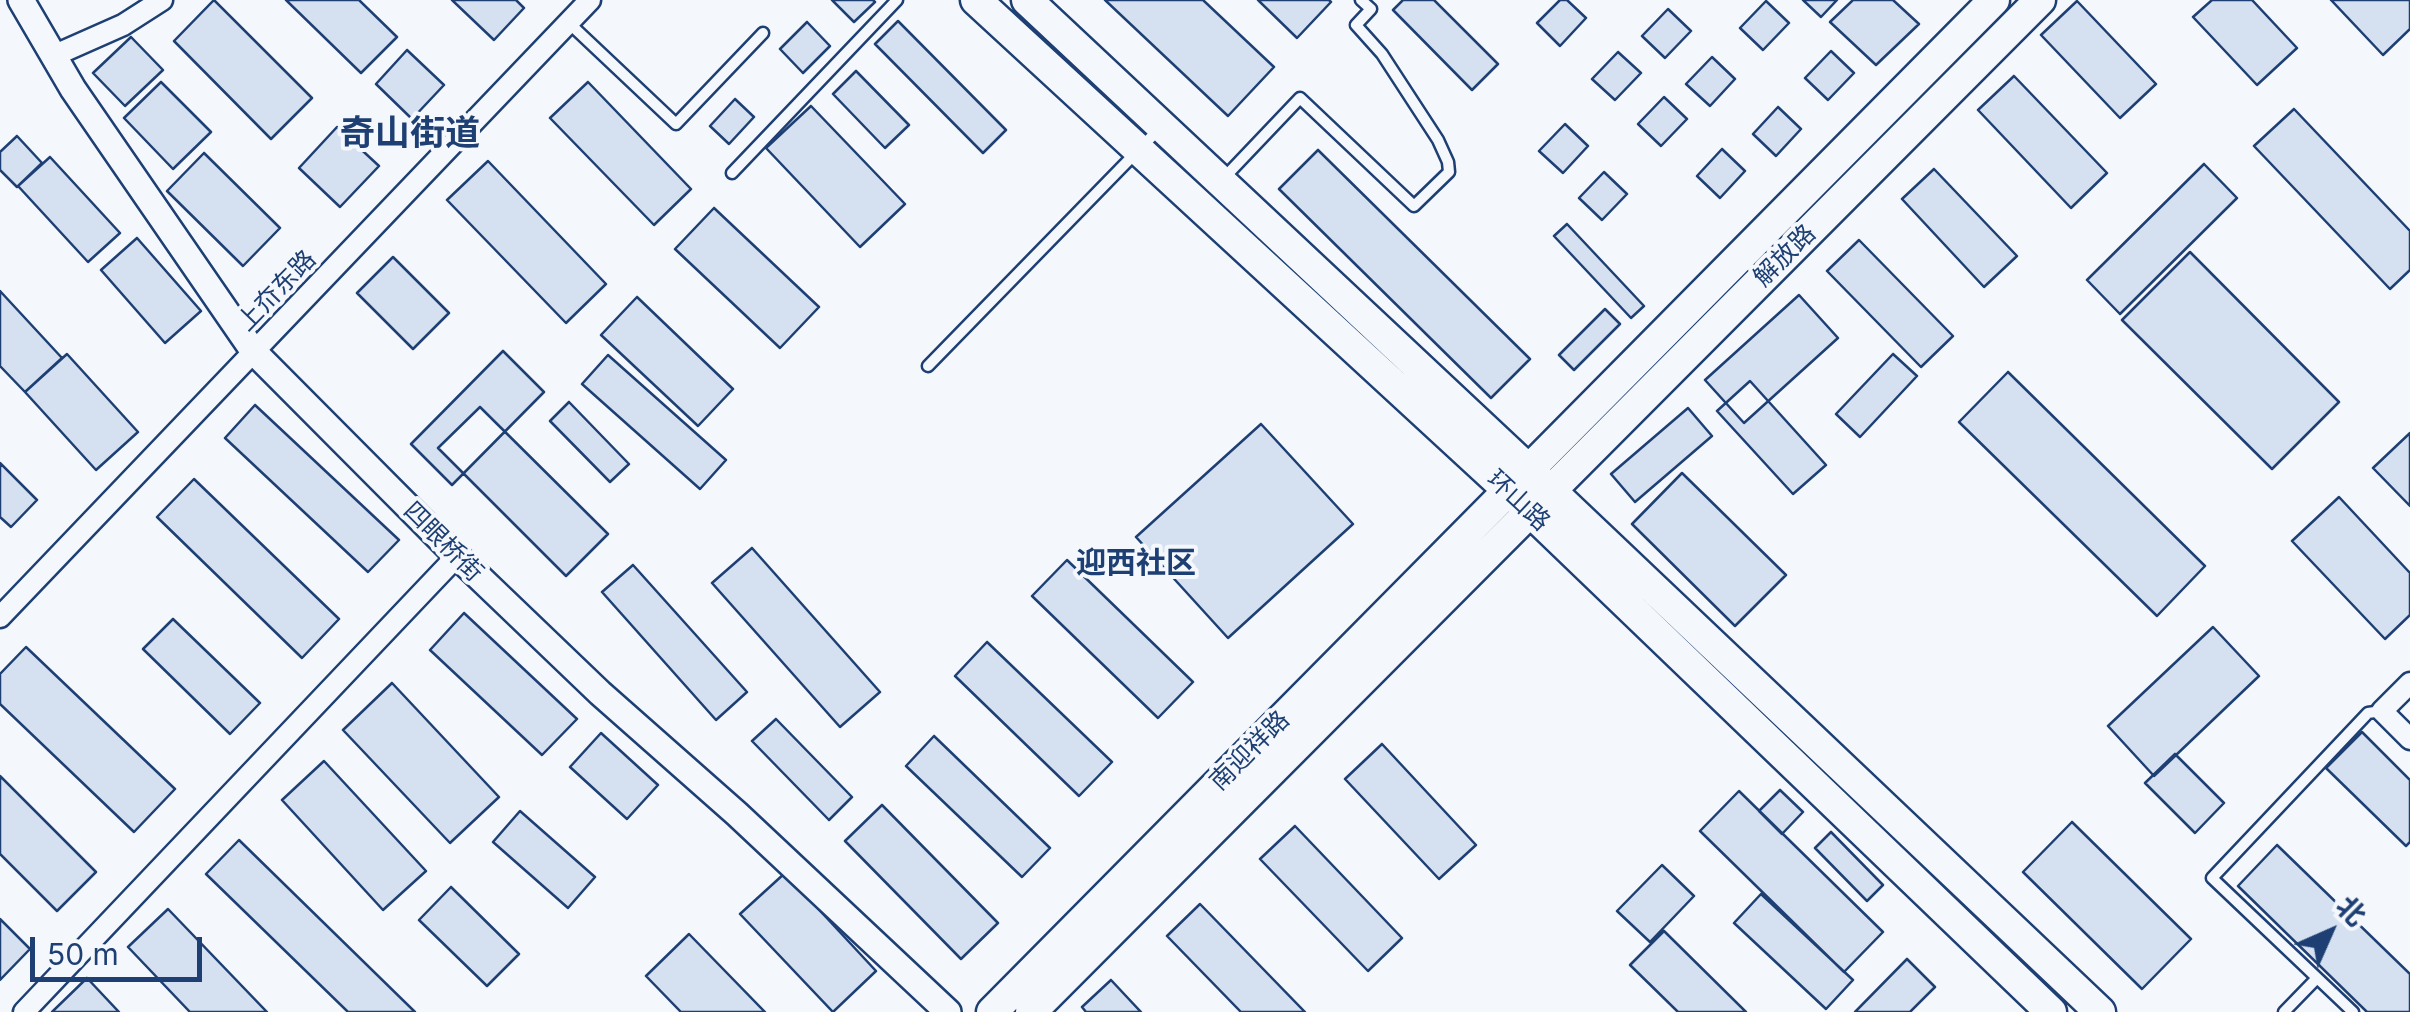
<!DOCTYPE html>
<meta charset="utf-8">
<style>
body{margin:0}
#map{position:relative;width:2410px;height:1012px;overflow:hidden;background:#f4f7fb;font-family:Inter,"Noto Sans SC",sans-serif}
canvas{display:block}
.north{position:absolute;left:2280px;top:882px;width:100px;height:100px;-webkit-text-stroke:8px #f4f7fb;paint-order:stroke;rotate:45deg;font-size:28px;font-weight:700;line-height:40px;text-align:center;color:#1d3f73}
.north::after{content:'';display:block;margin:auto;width:35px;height:45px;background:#1d3f73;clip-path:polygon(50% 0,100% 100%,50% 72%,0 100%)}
.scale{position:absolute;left:30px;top:937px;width:172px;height:45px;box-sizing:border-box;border:5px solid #1d3f73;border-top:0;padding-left:12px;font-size:30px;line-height:35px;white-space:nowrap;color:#1d3f73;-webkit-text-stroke:8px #f4f7fb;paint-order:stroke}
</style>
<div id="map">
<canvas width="2410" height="1012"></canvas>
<div class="north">北</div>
<div class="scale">50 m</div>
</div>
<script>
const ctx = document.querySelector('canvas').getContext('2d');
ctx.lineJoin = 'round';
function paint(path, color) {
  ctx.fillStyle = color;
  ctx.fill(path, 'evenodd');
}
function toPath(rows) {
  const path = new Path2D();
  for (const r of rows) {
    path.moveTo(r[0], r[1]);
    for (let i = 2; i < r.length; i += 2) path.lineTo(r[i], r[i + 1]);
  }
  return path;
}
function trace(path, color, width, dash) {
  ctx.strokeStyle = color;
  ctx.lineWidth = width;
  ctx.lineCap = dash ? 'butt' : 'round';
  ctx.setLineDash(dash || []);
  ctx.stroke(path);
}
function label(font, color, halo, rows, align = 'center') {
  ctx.font = font + ' Inter,"Noto Sans SC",sans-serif';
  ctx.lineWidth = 8;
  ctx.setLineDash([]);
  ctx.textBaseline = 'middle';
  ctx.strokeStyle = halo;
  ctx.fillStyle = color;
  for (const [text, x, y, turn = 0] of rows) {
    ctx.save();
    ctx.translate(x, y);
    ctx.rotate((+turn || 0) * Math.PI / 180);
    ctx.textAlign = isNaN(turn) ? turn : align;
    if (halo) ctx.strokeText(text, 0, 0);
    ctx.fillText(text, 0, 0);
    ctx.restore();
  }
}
const building = toPath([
 [214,0,312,98,271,139,174,41,214,0],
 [286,0,359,0,397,37,361,73,286,0],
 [452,0,516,0,524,8,494,40,452,0],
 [832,0,873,0,875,2,854,22,832,0],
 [1105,0,1203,0,1274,67,1228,116,1105,0],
 [1258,0,1329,0,1331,2,1297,38,1258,0],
 [1403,0,1434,0,1498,64,1472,90,1393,10,1403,0],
 [1560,0,1567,0,1586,18,1560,46,1537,23,1560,0],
 [1803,0,1837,0,1821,17,1803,0],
 [1853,0,1893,0,1919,24,1876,65,1830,22,1853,0],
 [2212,0,2252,0,2297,48,2257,85,2193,17,2212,0],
 [2331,0,2410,0,2410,29,2383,55,2331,0],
 [1766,1,1789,23,1763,50,1740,28,1766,1],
 [2077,1,2156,84,2120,118,2041,35,2077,1],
 [1668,9,1691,31,1665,58,1642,36,1668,9],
 [898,21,1006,130,983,153,875,44,898,21],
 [807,22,830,46,803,73,780,49,807,22],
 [131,37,163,70,125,106,93,73,131,37],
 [407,50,444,85,412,119,376,84,407,50],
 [1831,51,1854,73,1828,100,1805,78,1831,51],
 [1618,52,1641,73,1615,100,1592,79,1618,52],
 [1712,57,1735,79,1710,106,1686,84,1712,57],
 [856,71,909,125,885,148,833,94,856,71],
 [2014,76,2107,173,2071,208,1978,110,2014,76],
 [161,82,211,132,173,169,124,118,161,82],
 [588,82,691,189,654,225,550,118,588,82],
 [1664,97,1687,119,1661,146,1638,124,1664,97],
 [735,99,754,117,729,144,710,126,735,99],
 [811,106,905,204,860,247,766,148,811,106],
 [1778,107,1801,129,1776,156,1753,134,1778,107],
 [2294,109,2410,231,2410,270,2390,289,2254,146,2294,109],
 [1565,124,1588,146,1563,173,1539,151,1565,124],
 [337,127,379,166,340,207,299,168,337,127],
 [17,136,42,163,17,187,0,170,0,152,17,136],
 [1722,149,1745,171,1720,198,1697,176,1722,149],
 [1318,150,1530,359,1491,398,1279,189,1318,150],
 [204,153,280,228,243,266,167,191,204,153],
 [50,157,120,233,88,262,18,186,50,157],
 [488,161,606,284,566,323,447,200,488,161],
 [2204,164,2237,198,2120,314,2087,280,2204,164],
 [1934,169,2017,256,1984,287,1902,199,1934,169],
 [1604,172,1627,194,1602,220,1579,198,1604,172],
 [714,208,819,307,780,348,675,249,714,208],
 [1567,224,1644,306,1631,318,1554,236,1567,224],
 [137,238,201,311,165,343,101,270,137,238],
 [1859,240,1953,336,1921,367,1827,271,1859,240],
 [2190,252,2339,402,2272,469,2122,320,2190,252],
 [393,257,449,313,413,349,357,293,393,257],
 [0,291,62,358,25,392,0,366,0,291],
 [1799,295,1838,338,1744,423,1705,380,1799,295],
 [637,297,733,389,698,426,601,335,637,297],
 [1605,309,1620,324,1574,370,1559,355,1605,309],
 [503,351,544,392,452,485,411,444,503,351],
 [67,354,138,432,96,470,25,392,67,354],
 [1893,354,1917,376,1860,437,1836,414,1893,354],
 [608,355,726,460,700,489,582,384,608,355],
 [2008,372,2205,566,2157,616,1959,422,2008,372],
 [1750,381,1826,465,1793,494,1717,411,1750,381],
 [569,402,629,464,610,482,550,421,569,402],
 [255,405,399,540,368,572,225,438,255,405],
 [480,407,608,534,566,576,438,448,480,407],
 [1688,408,1712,436,1635,502,1611,474,1688,408],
 [1261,424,1353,524,1228,638,1136,537,1261,424],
 [2410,433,2410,506,2373,468,2410,433],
 [0,463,37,500,11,527,0,517,0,463],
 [1682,473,1786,575,1735,626,1632,524,1682,473],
 [194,479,339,619,302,658,157,517,194,479],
 [2339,497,2410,573,2410,615,2385,639,2292,541,2339,497],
 [752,548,880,692,840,727,712,583,752,548],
 [1067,560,1193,682,1158,718,1032,596,1067,560],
 [633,565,747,692,716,720,602,592,633,565],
 [464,613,577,719,542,755,430,650,464,613],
 [173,619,260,703,230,734,143,649,173,619],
 [2213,627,2259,676,2154,776,2108,726,2213,627],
 [987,642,1112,762,1079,796,955,676,987,642],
 [26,647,175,789,134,832,0,704,0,674,26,647],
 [392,683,499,797,450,843,343,730,392,683],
 [776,719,852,797,829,820,752,741,776,719],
 [2362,732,2410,780,2410,842,2406,846,2326,768,2362,732],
 [601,733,658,785,627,819,570,767,601,733],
 [934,736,1050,848,1022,877,906,766,934,736],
 [1382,744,1476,845,1439,879,1345,779,1382,744],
 [2175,754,2224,803,2195,833,2145,783,2175,754],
 [324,761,426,871,383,910,282,800,324,761],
 [0,776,96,872,57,911,0,854,0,776],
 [1780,790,1803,812,1782,834,1759,811,1780,790],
 [1739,791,1883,932,1844,972,1700,831,1739,791],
 [882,805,998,923,961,959,845,841,882,805],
 [520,811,595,877,568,908,493,842,520,811],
 [2072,822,2191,939,2142,989,2023,872,2072,822],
 [1295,826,1402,938,1368,971,1260,859,1295,826],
 [1831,832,1883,885,1867,901,1815,848,1831,832],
 [239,840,415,1012,348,1012,206,874,239,840],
 [2277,845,2410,974,2410,1012,2367,1012,2238,886,2277,845],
 [1662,865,1694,896,1650,942,1617,911,1662,865],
 [785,873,876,971,833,1012,740,914,785,873],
 [451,887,519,954,487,986,419,920,451,887],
 [1761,894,1853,980,1826,1009,1734,923,1761,894],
 [1200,904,1305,1012,1241,1012,1167,936,1200,904],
 [168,909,267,1012,190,1012,128,947,168,909],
 [0,919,30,949,0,980,0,919],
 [1664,931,1746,1012,1678,1012,1630,965,1664,931],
 [689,934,765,1012,681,1012,646,976,689,934],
 [1907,959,1935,987,1910,1012,1855,1012,1907,959],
 [87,978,119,1012,52,1012,87,978],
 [1111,980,1141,1012,1086,1012,1082,1007,1111,980]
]);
paint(building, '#d5e0f0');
trace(building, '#1d3f73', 2.5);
const service = toPath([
 [569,23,676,124,763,33],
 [732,173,897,0],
 [1222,180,1300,98,1414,206,1449,172,1448,162,1438,140,1382,54,1356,25,1371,9,1361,0],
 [928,366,1161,127],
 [2284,1012,2317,978],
 [2353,1012,2212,878,2368,713,2382,711]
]);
const minor = toPath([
 [53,56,123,25,162,0],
 [0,617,590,0],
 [2410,683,2382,711,2410,739],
 [24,1012,457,556]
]);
const tertiary = toPath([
 [21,0,73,89,254,352,457,556,600,693,737,814,948,1012]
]);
const secondary = toPath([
 [976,0,1509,491,2051,1012],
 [1027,0,1551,491,2100,1012],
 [992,1012,1994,0],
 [1031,1012,2040,0]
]);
trace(service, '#1d3f73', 15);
trace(minor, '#1d3f73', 25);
trace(tertiary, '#1d3f73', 30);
trace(secondary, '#1d3f73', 35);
trace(service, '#f4f7fb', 10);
trace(minor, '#f4f7fb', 20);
trace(tertiary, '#f4f7fb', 25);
trace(secondary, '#f4f7fb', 30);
label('25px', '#1d3f73', '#f4f7fb', [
 ["解放路",1785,256,-45],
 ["上夼东路",277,291,-46],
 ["环山路",1518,501,43],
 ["四眼桥街",443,542,45],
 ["南迎祥路",1250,751,-45]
]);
label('bold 30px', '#1d3f73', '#f4f7fb', [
 ["迎西社区",1136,564]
]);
label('bold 35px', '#1d3f73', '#f4f7fb', [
 ["奇山街道",410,134]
]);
</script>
